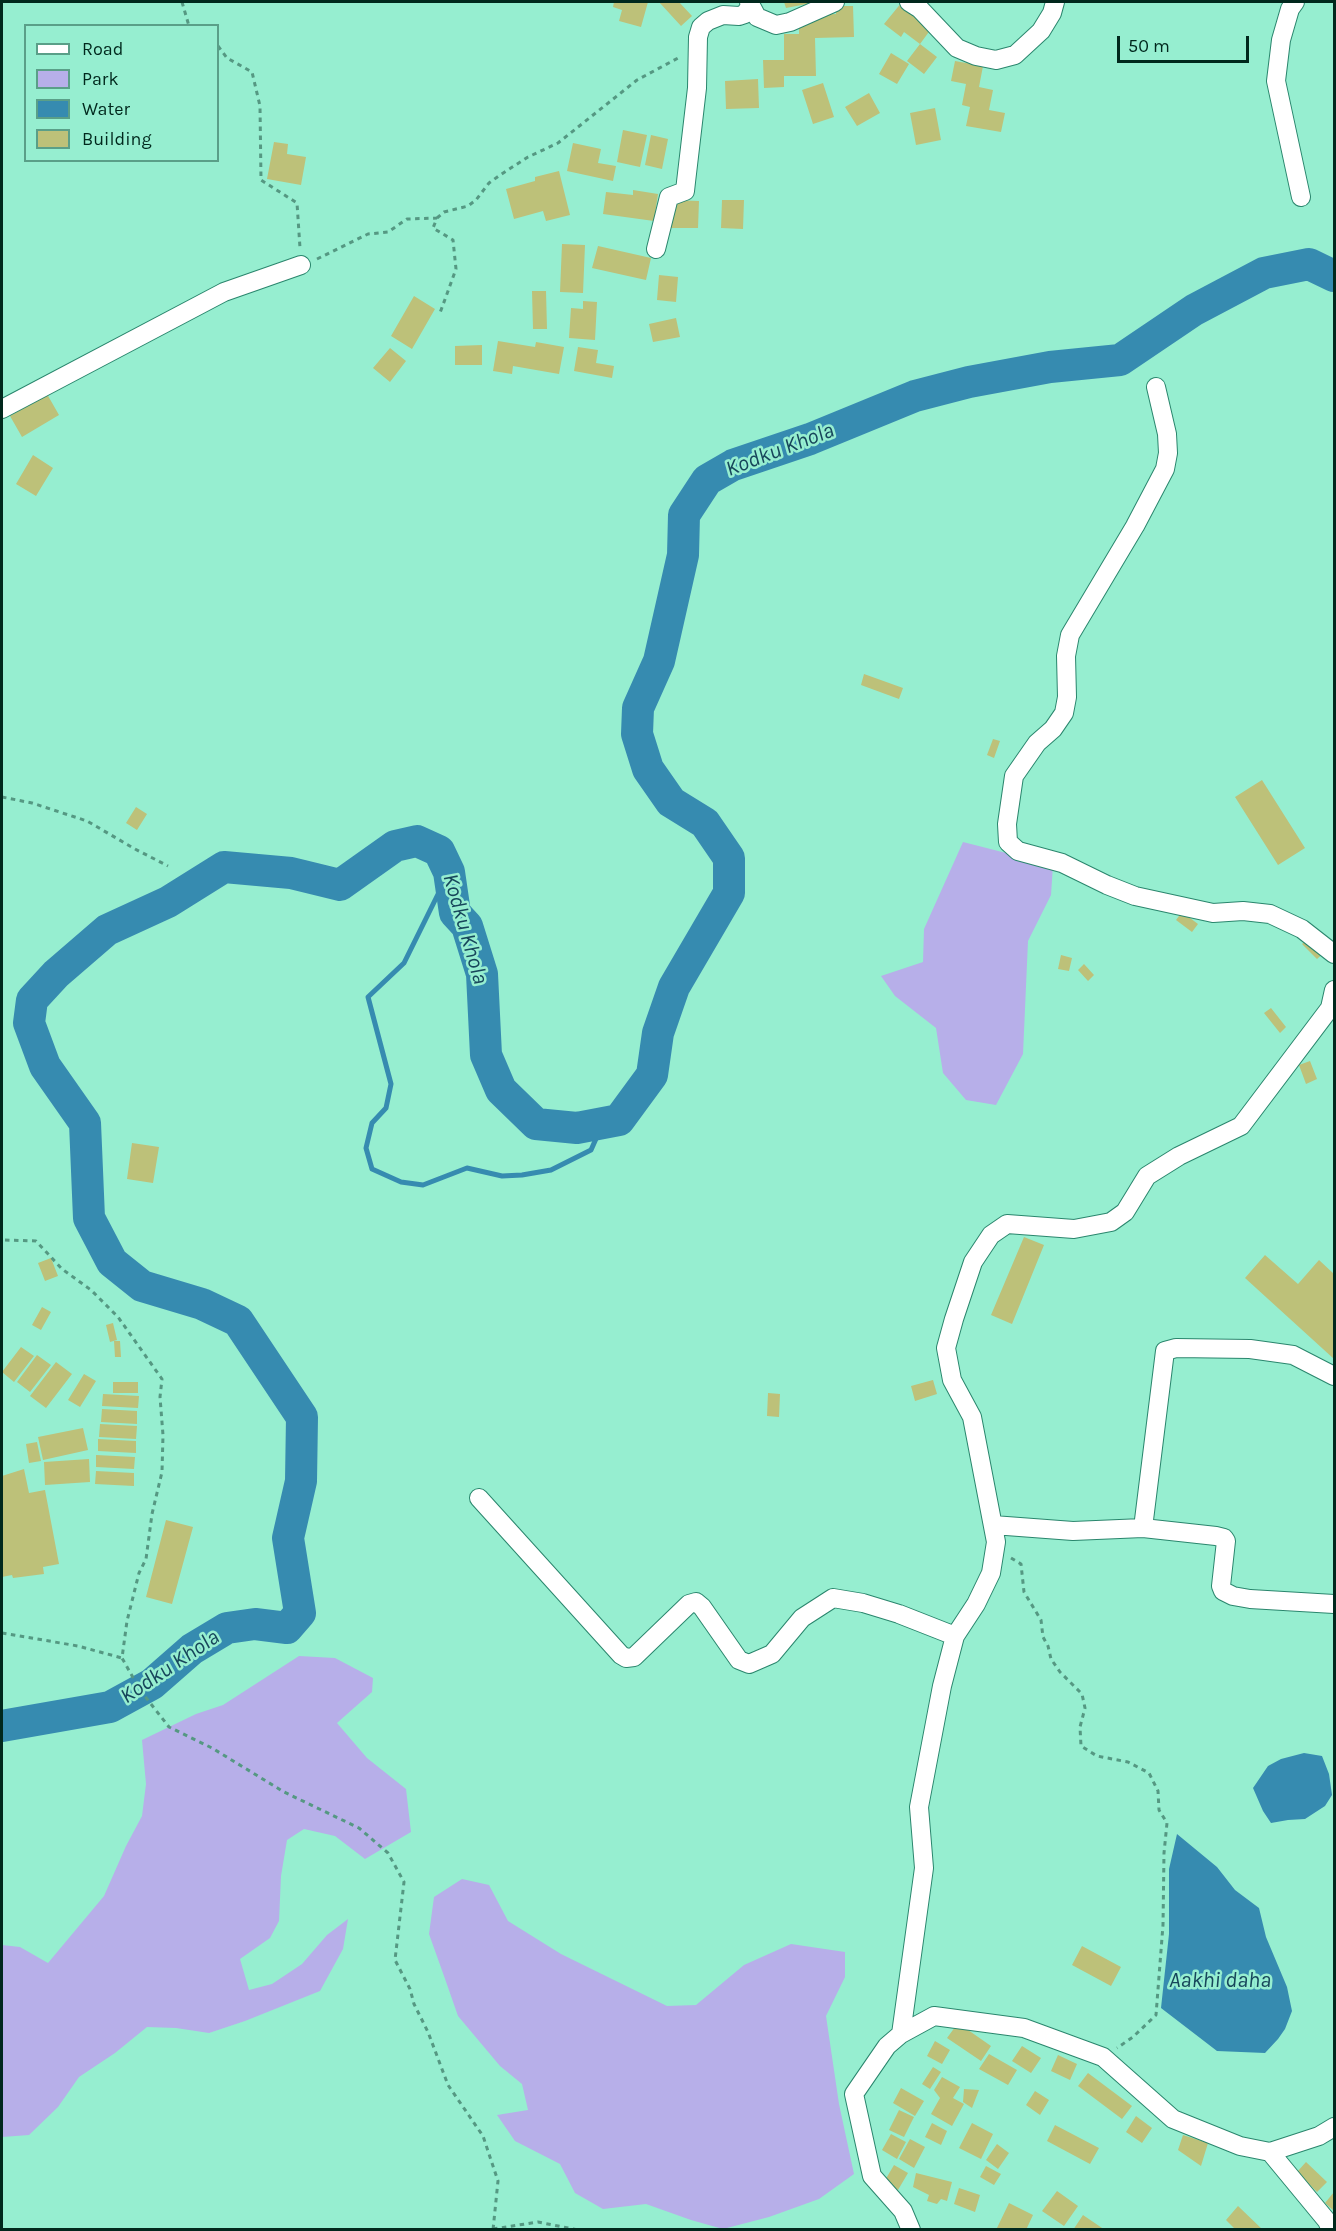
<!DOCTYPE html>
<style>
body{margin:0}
#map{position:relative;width:1336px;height:2231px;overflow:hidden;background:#96eed0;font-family:Karla,sans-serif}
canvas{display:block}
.frame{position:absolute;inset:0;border:3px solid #01281d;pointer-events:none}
.legend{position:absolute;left:24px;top:24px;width:195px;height:138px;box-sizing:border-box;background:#96eed0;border:2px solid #5a9f88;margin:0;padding:8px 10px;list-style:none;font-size:18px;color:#01281d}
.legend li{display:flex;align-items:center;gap:12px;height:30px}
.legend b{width:30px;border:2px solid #5a9f88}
.scale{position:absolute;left:1117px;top:36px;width:132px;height:27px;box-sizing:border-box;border:3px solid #01281d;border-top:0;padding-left:8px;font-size:18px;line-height:21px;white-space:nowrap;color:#01281d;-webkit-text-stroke:4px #96eed0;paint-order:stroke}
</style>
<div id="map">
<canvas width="1336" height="2231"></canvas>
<div class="frame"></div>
<ul class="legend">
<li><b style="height:8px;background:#fff"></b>Road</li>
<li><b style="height:16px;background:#b7afe9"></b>Park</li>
<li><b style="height:16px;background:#368bb0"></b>Water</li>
<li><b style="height:16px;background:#bdc179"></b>Building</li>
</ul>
<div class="scale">50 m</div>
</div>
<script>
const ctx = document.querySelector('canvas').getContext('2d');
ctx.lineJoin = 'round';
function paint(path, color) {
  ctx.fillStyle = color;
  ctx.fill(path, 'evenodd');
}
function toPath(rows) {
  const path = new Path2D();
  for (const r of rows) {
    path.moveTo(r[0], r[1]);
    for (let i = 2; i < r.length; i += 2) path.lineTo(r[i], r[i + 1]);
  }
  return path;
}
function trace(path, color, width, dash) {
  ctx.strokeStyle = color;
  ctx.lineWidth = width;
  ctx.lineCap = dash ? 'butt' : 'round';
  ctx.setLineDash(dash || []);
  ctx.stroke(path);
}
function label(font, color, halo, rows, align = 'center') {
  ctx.font = font + ' Karla,sans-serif';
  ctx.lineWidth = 5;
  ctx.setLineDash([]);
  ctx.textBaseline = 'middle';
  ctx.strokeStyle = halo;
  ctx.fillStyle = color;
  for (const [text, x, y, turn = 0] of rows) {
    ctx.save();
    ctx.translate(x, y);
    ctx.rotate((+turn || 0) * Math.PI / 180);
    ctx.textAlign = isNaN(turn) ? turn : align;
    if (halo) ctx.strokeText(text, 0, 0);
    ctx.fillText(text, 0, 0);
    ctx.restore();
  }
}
paint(toPath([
 [963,842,1053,865,1051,895,1028,941,1023,1054,996,1105,966,1100,943,1073,936,1028,895,996,881,976,923,962,924,929],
 [299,1656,335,1658,373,1678,372,1692,337,1723,367,1758,406,1789,411,1832,365,1859,335,1836,304,1829,287,1840,281,1876,279,1921,270,1938,240,1959,249,1990,272,1984,302,1964,327,1935,348,1919,343,1949,320,1991,245,2021,209,2033,176,2028,147,2027,115,2053,79,2077,58,2107,29,2135,2,2137,2,1945,20,1947,48,1963,104,1896,126,1846,142,1816,146,1784,142,1740,196,1714,223,1705],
 [462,1879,489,1885,508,1921,561,1954,667,2006,696,2005,744,1965,791,1944,845,1952,845,1977,826,2016,839,2104,854,2174,819,2199,769,2217,723,2229,691,2220,646,2204,603,2209,575,2193,560,2164,515,2141,497,2115,528,2110,522,2084,500,2066,458,2016,444,1976,429,1934,434,1897]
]), '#b7afe9');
paint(toPath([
 [1304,1753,1322,1756,1329,1774,1332,1795,1325,1806,1305,1819,1288,1820,1271,1823,1263,1811,1253,1788,1268,1766,1281,1759],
 [1177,1834,1217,1867,1235,1890,1259,1908,1266,1937,1287,1987,1292,2011,1285,2029,1278,2039,1265,2053,1217,2051,1161,2008,1169,1934,1169,1869]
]), '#368bb0');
trace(toPath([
 [449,872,404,963,368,997,391,1084,386,1108,372,1123,366,1148,372,1169,401,1182,423,1185,467,1168,502,1176,522,1175,551,1170,591,1150,603,1123]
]), '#368bb0', 5);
trace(toPath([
 [2,1726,110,1707,152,1684,192,1649,227,1628,255,1624,287,1628,300,1613,288,1538,301,1481,302,1417,238,1321,202,1304,142,1286,112,1262,89,1218,85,1123,45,1066,29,1023,32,1000,56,974,107,930,168,902,224,867,291,873,340,885,395,846,417,841,439,851,449,872,455,913,467,926,482,974,486,1055,501,1090,536,1124,577,1128,619,1120,652,1075,658,1033,674,987,729,893,729,858,705,823,671,802,648,769,637,734,638,708,659,661,683,555,684,515,707,480,733,465,810,439,915,396,969,382,1050,367,1120,360,1194,310,1264,273,1309,264,1334,276]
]), '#368bb0', 32);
paint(toPath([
 [614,2,648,2,641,27,619,21,622,10,613,7],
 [659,2,679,2,692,16,681,26],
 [784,2,812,2,812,3,786,8],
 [902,2,934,25,920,44,904,32,901,37,884,24],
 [836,6,853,6,854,37,815,38,816,76,784,76,784,87,764,88,763,60,784,60,784,34,799,34,799,22,815,22,815,15,836,14],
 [920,44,937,57,924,74,907,61],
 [891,53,909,64,897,84,879,74],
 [955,61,983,66,979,87,993,90,989,110,1005,113,1001,132,966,126,970,107,962,105,966,84,951,81],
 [758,79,759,108,726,109,725,81],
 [823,83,834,117,813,124,802,90],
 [869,93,880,113,857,126,845,107],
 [935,108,941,140,916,145,910,113],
 [623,130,647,135,640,167,617,162],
 [651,135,668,139,662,169,645,165],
 [274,142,288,144,287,154,306,157,301,185,267,179],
 [573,143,601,149,598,163,616,166,613,181,567,171],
 [559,171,570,215,546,221,543,211,514,219,506,189,535,181,535,177],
 [633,190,658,194,654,221,603,214,606,192,633,195],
 [672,200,699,201,698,228,671,228],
 [722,200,744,200,743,229,721,228],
 [562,244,585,245,583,293,560,292],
 [598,246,651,258,646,280,592,268],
 [659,275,678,277,676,302,657,300],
 [532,291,546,291,547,329,533,329],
 [414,296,435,309,412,349,391,336],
 [583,301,597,302,595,340,569,338,571,308,583,309],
 [676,318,680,337,653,342,649,324],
 [498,341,535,347,536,342,564,347,559,374,513,366,512,374,493,371],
 [482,345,482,365,455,365,455,346],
 [578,347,598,350,596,363,614,366,612,378,574,371],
 [390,348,406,361,390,382,373,368],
 [47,394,59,415,22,437,10,416],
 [33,455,53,468,36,496,16,484],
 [864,674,903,688,899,699,861,685],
 [993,739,1000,741,994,758,987,755],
 [1262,780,1305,848,1278,865,1235,797],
 [136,807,147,814,137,830,126,823],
 [1182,912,1198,924,1192,932,1176,920],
 [1310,937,1325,952,1317,959,1302,944],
 [1061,955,1072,958,1069,971,1058,969],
 [1084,964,1094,975,1088,981,1078,970],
 [1271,1008,1286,1027,1280,1033,1264,1013],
 [1310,1061,1317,1079,1306,1084,1299,1065],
 [132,1143,159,1147,153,1183,127,1179],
 [1024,1237,1044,1245,1012,1324,991,1315],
 [1265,1255,1298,1284,1319,1260,1334,1274,1334,1359,1245,1278],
 [51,1258,58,1276,45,1281,38,1263],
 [42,1307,51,1312,41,1330,32,1325],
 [113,1323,117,1340,110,1342,106,1325],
 [114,1341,120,1341,121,1357,115,1357],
 [21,1347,34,1356,14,1382,2,1372],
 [37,1355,51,1365,30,1392,17,1382],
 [56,1362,72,1374,46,1408,30,1396],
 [84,1374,96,1381,80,1407,68,1400],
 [933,1380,937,1394,915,1401,911,1386],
 [113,1382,138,1382,138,1393,113,1393],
 [768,1393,780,1394,779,1417,767,1416],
 [103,1394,139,1396,138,1408,102,1406],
 [102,1409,137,1411,137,1424,101,1422],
 [100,1424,137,1426,136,1439,99,1437],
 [83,1428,88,1450,43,1460,38,1437],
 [98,1439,136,1441,136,1453,98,1451],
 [37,1442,41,1461,29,1463,26,1444],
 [96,1455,135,1457,134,1469,96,1467],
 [89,1459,90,1482,45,1485,44,1462],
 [24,1469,29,1493,45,1490,59,1564,43,1567,44,1574,13,1578,12,1575,2,1577,2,1476],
 [96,1471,134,1473,134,1486,95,1484],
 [166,1520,193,1527,172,1604,146,1597],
 [1082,1946,1121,1967,1111,1986,1072,1965],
 [958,2023,991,2046,981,2061,947,2038],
 [935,2041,950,2050,942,2064,927,2056],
 [1022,2046,1041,2058,1031,2073,1012,2061],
 [989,2054,1017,2070,1008,2085,979,2069],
 [1058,2055,1077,2064,1070,2080,1051,2071],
 [933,2067,941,2072,930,2089,922,2084],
 [1088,2073,1132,2106,1122,2119,1078,2086],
 [942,2077,960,2087,953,2098,964,2104,952,2126,931,2114,940,2098,934,2090],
 [901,2088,924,2101,915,2116,893,2103],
 [964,2089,979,2090,972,2108,963,2102],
 [1035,2091,1049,2100,1040,2115,1026,2105],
 [899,2110,914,2117,904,2137,889,2130],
 [1136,2116,1152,2128,1142,2143,1126,2132],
 [932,2123,947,2131,941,2145,925,2137],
 [972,2123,993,2134,981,2159,959,2148],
 [1055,2125,1099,2148,1090,2164,1047,2141],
 [891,2134,906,2142,897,2159,882,2150],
 [1183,2135,1208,2143,1201,2166,1178,2150],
 [910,2139,925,2147,914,2168,899,2159],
 [997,2144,1009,2153,998,2169,986,2160],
 [1306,2162,1327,2182,1317,2192,1297,2172],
 [894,2165,908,2173,898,2190,884,2182],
 [986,2166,1001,2174,994,2185,980,2177],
 [916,2173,952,2182,947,2201,941,2199,937,2204,927,2201,929,2195,913,2187],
 [959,2188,980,2195,975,2212,954,2204],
 [1057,2191,1078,2206,1064,2226,1042,2211],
 [1334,2192,1334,2211,1325,2203],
 [1009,2203,1033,2215,1026,2230,996,2230],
 [1238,2206,1263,2230,1236,2230,1226,2220],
 [1083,2215,1105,2230,1073,2230]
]), '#bdc179');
const minor = toPath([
 [749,2,757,17,776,25,790,22,835,2],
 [909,2,920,9,957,48,976,56,996,60,1015,55,1041,31,1052,13,1055,2],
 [1295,2,1290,9,1281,40,1276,81,1301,197],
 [656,249,669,197,685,191,686,182,697,88,698,37,701,27,708,21,723,15,739,16,745,14,750,6],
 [1156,387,1167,434,1168,453,1165,469,1135,526,1070,635,1066,656,1067,697,1064,713,1053,729,1037,743,1014,776,1007,824,1008,842,1018,851,1062,863,1107,885,1135,896,1213,913,1243,911,1270,914,1302,929,1334,954],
 [2,409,224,292,301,265],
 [479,1498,621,1655,626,1658,634,1657,689,1604,696,1602,702,1607,739,1660,749,1664,772,1654,802,1618,833,1598,863,1603,899,1614,955,1636],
 [993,1525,1073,1531,1143,1528,1216,1536,1224,1538,1226,1541,1221,1586,1223,1591,1233,1596,1250,1599,1334,1604],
 [1143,1528,1165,1351,1176,1348,1250,1349,1293,1355,1334,1376],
 [901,2034,924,1868,919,1807,942,1686,955,1636,976,1604,991,1573,996,1542,972,1417,952,1380,946,1348,954,1319,973,1262,991,1235,1007,1224,1074,1229,1111,1222,1125,1212,1147,1176,1179,1156,1241,1126,1330,1008,1334,990],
 [1270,2152,1327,2221,1331,2230],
 [911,2230,903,2211,872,2176,854,2094,887,2046,901,2034,934,2016,1024,2028,1103,2057,1173,2119,1240,2146,1270,2152,1319,2136,1334,2127]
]);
trace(minor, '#2a866d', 20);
trace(toPath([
 [182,2,189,26],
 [218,46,227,58,252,72,260,106,261,180,297,203,300,248],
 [437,218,444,212,468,206,476,200,489,183,500,175,528,157,558,143,637,80,680,57],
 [317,259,368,234,388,232,407,219,437,218,433,228,453,240,456,269,440,313],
 [2,797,32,803,87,821,135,849,168,866],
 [5,1240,36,1241,62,1269,91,1290,118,1317,162,1379,160,1397,163,1435,162,1472,152,1514,146,1559,139,1573,127,1621,122,1658,140,1690,169,1727,212,1748,284,1792,359,1828,388,1853,404,1882,395,1960,410,1989,414,2004,428,2032,448,2085,483,2136,498,2181,493,2230],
 [1011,1558,1021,1564,1024,1592,1041,1620,1043,1637,1048,1646,1051,1659,1060,1672,1082,1694,1085,1708,1080,1727,1081,1746,1097,1756,1128,1762,1149,1773,1158,1791,1159,1810,1167,1823,1164,1853,1163,1925,1156,2015,1133,2037,1117,2048],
 [2,1633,78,1646,122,1658],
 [493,2229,538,2222,578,2230]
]), '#559882', 3, [4.5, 4.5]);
trace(minor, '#fff', 18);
label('italic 22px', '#17465b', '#96eed0', [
 ["Kodku Khola",780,450,-21],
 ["Kodku Khola",465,929,74],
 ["Kodku Khola",170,1667,-34],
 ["Aakhi daha",1220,1981]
]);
</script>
